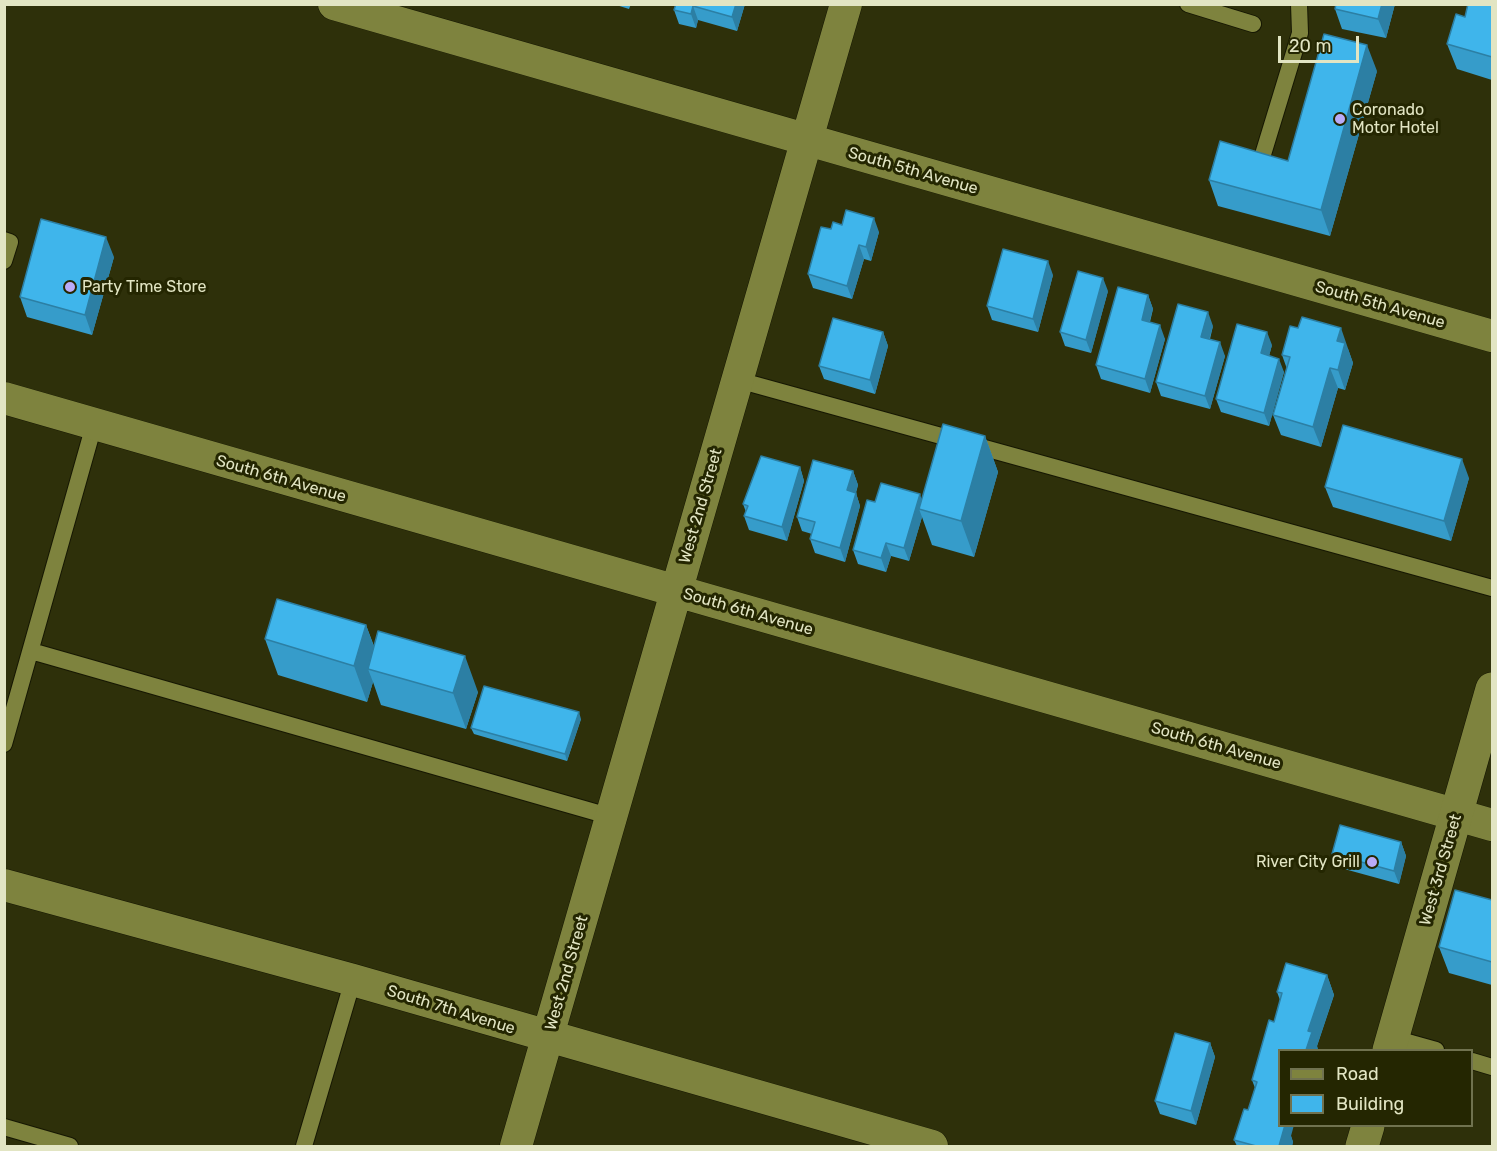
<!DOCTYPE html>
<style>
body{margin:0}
#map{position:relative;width:1497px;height:1151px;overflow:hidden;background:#2e300a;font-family:Rubik,sans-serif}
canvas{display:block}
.frame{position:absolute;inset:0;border:6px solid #e2e5c3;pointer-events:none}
.legend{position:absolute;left:1278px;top:1049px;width:195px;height:78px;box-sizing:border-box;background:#242601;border:2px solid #70724f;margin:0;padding:8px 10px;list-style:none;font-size:18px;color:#e2e5c3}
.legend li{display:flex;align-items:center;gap:12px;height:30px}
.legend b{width:30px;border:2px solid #70724f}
.scale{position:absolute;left:1278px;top:36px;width:81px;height:27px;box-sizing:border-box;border:3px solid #e2e5c3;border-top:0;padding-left:8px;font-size:18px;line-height:21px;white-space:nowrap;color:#e2e5c3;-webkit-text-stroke:4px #242601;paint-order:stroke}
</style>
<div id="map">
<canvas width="1497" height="1151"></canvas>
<div class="frame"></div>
<ul class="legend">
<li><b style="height:8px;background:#7e833e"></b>Road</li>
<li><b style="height:16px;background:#3fb5eb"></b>Building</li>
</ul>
<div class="scale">20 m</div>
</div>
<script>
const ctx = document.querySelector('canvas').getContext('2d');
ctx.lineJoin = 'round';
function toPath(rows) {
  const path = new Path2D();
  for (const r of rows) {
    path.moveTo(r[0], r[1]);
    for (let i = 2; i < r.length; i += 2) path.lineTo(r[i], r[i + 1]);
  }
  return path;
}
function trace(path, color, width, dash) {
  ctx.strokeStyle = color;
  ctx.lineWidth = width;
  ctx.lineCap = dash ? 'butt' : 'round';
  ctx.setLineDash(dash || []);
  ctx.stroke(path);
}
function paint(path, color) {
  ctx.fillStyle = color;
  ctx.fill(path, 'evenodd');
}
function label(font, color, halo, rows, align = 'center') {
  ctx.font = font + ' Rubik,sans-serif';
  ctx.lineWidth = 6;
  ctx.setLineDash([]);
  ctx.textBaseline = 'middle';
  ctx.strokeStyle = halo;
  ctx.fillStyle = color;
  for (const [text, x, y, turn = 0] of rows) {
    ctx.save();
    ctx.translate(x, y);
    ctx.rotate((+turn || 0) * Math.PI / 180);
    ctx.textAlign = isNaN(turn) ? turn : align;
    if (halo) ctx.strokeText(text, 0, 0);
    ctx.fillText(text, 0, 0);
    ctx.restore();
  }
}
const service = toPath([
 [1188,4,1253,24],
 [1261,161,1300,33,1299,4],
 [4,240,10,242,4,261],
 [738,380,1492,588],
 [31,651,612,817],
 [4,744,94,425],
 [1393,1038,1436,1050],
 [1472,1061,1492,1067],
 [4,1127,70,1146],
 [304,1146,353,980]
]);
const minor = toPath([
 [334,4,1492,336],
 [4,398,1492,825],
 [4,885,353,980,932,1146],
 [516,1146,846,4]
]);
const tertiary = toPath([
 [1389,1050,1492,689],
 [1362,1146,1368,1126]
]);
trace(service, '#161703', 18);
trace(minor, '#161703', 33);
trace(tertiary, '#161703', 34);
trace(service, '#7e833e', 16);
trace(minor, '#7e833e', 32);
trace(tertiary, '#7e833e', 33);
paint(toPath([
 [613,4,631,4,629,9],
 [676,4,745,4,737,31,698,20,696,28,679,24,674,10],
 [1336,4,1395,4,1386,38,1342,29,1335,9],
 [1492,4,1492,80,1457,69,1447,44,1465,17],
 [1377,71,1330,236,1218,206,1209,180,1288,161],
 [842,225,879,232,871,261,864,259,852,299,813,288,808,274,831,229],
 [114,257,92,335,27,317,20,297],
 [1053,275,1038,332,992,320,987,306],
 [1108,291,1091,353,1065,346,1060,332],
 [1148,295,1153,309,1150,322,1165,339,1150,393,1101,379,1096,365],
 [1213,326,1210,339,1225,356,1210,409,1161,396,1156,382],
 [883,332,888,346,875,394,824,379,819,366],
 [1272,345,1269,356,1284,372,1269,426,1221,412,1216,399],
 [1348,348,1348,349,1353,363,1345,390,1338,388,1321,447,1281,435,1273,415,1287,369,1282,355],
 [985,436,998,472,974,557,932,545,922,517,909,561,891,556,886,572,858,564,853,550,875,502,922,500],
 [800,467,804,481,787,541,749,530,744,516,746,512,743,504],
 [853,471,858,485,856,493,860,506,845,562,815,553,810,539,812,534,802,531,797,517],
 [1469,478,1451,541,1333,507,1325,487],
 [366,625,374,646,478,692,466,729,381,705,373,682,367,702,278,675,265,639],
 [581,719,567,761,474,734,471,728],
 [1401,842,1406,856,1399,884,1337,867,1332,854],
 [1492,900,1492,985,1449,973,1439,947],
 [1327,975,1334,995,1317,1046,1318,1050,1280,1050,1291,1136,1293,1142,1292,1146,1237,1146,1234,1140,1248,1110,1255,1088,1252,1080,1274,1022,1280,1000,1277,992],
 [1210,1043,1215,1057,1196,1125,1160,1114,1155,1101]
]), '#369cca');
paint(toPath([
 [736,4,745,4,737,31,732,17],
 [1382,4,1395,4,1386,38,1378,19],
 [693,6,698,20,696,28,691,14],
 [1367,45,1377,71,1330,236,1321,210],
 [874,218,879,232,871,261,866,247],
 [106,237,114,257,92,335,85,315],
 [859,245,864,259,852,299,847,286],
 [1048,261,1053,275,1038,332,1033,319],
 [1103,278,1108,291,1091,353,1086,340],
 [1148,295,1153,309,1146,334,1142,320],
 [1208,312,1213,326,1206,350,1201,337],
 [1160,325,1165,339,1150,393,1145,379],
 [1341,328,1353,363,1345,390,1338,370,1337,341],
 [883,332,888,346,875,394,870,380],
 [1267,332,1272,345,1266,367,1261,353],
 [1220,342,1225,356,1210,409,1205,396],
 [1279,359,1284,372,1269,426,1264,413],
 [1330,368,1338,388,1321,447,1313,427],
 [985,436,998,472,974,557,961,521],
 [1462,459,1469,478,1451,541,1444,521],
 [800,467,804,481,787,541,782,527],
 [853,471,858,485,852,504,847,490],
 [856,493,860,506,845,562,840,548],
 [920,494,924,507,919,509,922,517,909,561,904,548],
 [886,543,891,556,886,572,881,558],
 [366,625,379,661,368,669,373,682,367,702,354,666],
 [465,656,478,692,466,729,453,693],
 [579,712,581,719,567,761,565,754],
 [1401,842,1406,856,1399,884,1394,871],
 [1327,975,1334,995,1317,1046,1318,1050,1306,1050,1308,1031],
 [1210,1043,1215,1057,1196,1125,1191,1111],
 [1284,1125,1294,1125,1291,1136,1293,1142,1292,1146,1279,1146]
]), '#2c7fa4');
const building = toPath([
 [676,4,736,4,732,17,693,6,691,14,674,10,676,4],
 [1336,4,1382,4,1378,19,1335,9,1336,4],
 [1468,4,1492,4,1492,57,1447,44,1456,14,1465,17,1468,4],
 [1324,34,1367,45,1321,210,1209,180,1220,141,1288,161,1324,34],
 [846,210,874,218,866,247,859,245,847,286,808,274,821,227,831,229,833,222,842,225,846,210],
 [41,219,106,237,85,315,20,297,41,219],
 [1003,249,1048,261,1033,319,987,306,1003,249],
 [1078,271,1103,278,1086,340,1060,332,1078,271],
 [1118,287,1148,295,1142,320,1160,325,1145,379,1096,365,1118,287],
 [1178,304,1208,312,1201,337,1220,342,1205,396,1156,382,1178,304],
 [1302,317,1341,328,1337,341,1345,343,1338,370,1330,368,1313,427,1273,415,1290,357,1282,355,1290,326,1298,328,1302,317],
 [833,318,883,332,870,380,819,366,833,318],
 [1237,324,1267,332,1261,353,1279,359,1264,413,1216,399,1237,324],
 [943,424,985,436,961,521,919,509,943,424],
 [1343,425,1462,459,1444,521,1325,487,1343,425],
 [761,456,800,467,782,527,744,516,748,506,743,504,761,456],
 [813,460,853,471,847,490,856,493,840,548,810,539,815,522,797,517,813,460],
 [881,483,920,494,904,548,886,543,881,558,853,550,867,500,875,502,881,483],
 [277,599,366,625,354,666,265,639,277,599],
 [378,631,465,656,453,693,368,669,378,631],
 [484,686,579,712,565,754,471,728,484,686],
 [1340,825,1401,842,1394,871,1332,854,1340,825],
 [1455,890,1492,900,1492,962,1439,947,1455,890],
 [1286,963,1327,975,1308,1031,1312,1032,1306,1050,1280,1050,1280,1125,1285,1125,1279,1146,1256,1146,1234,1140,1244,1109,1248,1110,1257,1082,1252,1080,1269,1020,1274,1022,1282,993,1277,992,1286,963],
 [1175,1033,1210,1043,1191,1111,1155,1101,1175,1033]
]);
paint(building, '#3fb5eb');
trace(building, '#2c7fa4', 1.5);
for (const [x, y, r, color] of [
 [1340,119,6,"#b9abf7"],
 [70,287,6,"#b9abf7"],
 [1372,862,6,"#b9abf7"]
]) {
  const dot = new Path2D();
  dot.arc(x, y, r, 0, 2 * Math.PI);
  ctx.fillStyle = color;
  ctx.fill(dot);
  trace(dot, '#242601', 2);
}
label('16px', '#e2e5c3', '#242601', [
 ["Coronado",1352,110],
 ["Motor Hotel",1352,128],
 ["Party Time Store",82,287],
 ["River City Grill",1360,862,"right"]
], 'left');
label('16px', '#e2e5c3', '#242601', [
 ["South 5th Avenue",913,171,16],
 ["South 5th Avenue",1380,305,16],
 ["South 6th Avenue",281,479,16],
 ["West 2nd Street",701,506,-74],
 ["South 6th Avenue",748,612,16],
 ["South 6th Avenue",1216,746,16],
 ["West 3rd Street",1441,870,-74],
 ["West 2nd Street",567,973,-74],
 ["South 7th Avenue",451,1010,17]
]);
</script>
